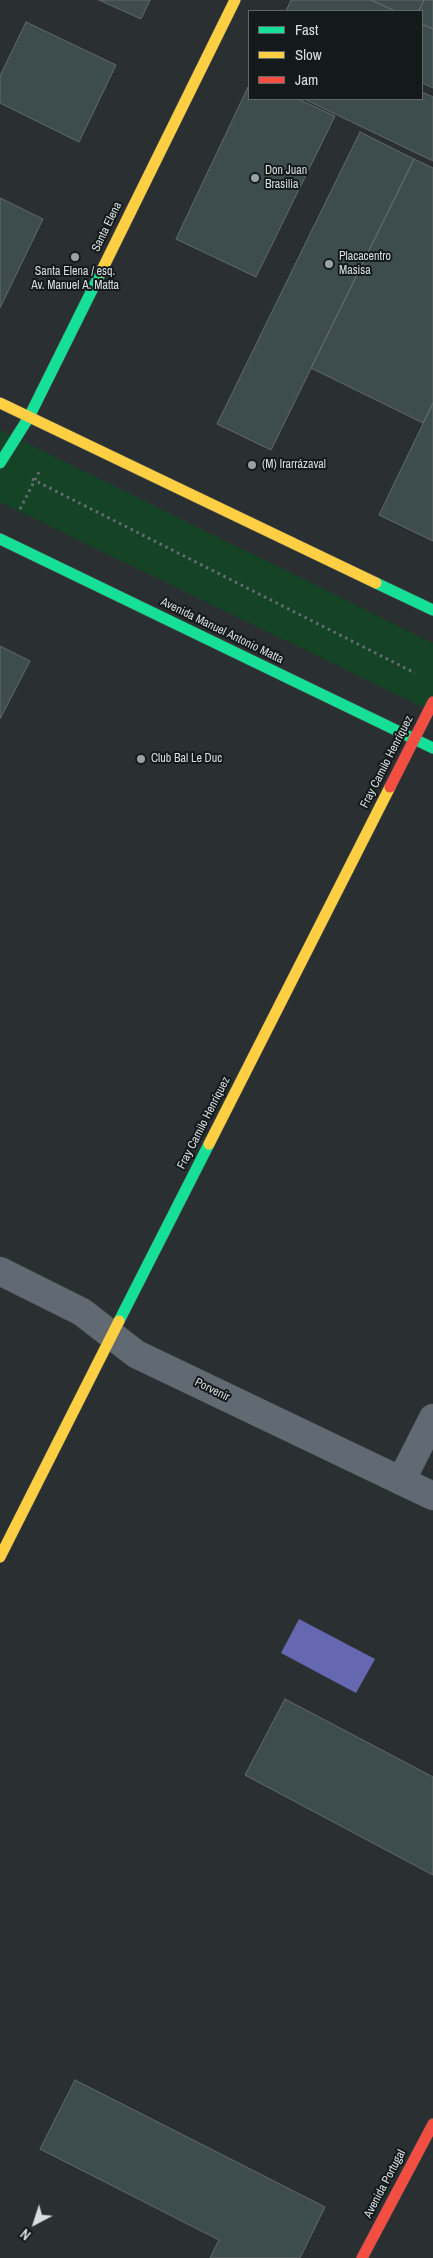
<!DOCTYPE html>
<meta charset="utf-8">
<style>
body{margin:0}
#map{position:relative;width:433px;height:2258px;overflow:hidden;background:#2a3032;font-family:"Archivo Narrow",sans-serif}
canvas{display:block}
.legend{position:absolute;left:248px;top:10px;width:175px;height:90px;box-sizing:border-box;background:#14191a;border:1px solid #62686a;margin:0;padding:6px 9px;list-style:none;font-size:15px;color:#d8dfe1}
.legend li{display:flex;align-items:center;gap:10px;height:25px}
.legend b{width:25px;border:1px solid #62686a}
.north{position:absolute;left:10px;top:2198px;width:50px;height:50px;-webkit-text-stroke:4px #14191a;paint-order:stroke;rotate:220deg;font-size:14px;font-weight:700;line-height:20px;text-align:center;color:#d8dfe1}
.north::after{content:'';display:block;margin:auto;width:18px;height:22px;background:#d8dfe1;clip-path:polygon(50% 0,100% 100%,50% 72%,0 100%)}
</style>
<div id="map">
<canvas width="433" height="2258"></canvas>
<ul class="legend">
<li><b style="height:6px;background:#16e098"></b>Fast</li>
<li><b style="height:6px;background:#ffcf43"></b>Slow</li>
<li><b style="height:6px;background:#f24e42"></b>Jam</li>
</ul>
<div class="north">N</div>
</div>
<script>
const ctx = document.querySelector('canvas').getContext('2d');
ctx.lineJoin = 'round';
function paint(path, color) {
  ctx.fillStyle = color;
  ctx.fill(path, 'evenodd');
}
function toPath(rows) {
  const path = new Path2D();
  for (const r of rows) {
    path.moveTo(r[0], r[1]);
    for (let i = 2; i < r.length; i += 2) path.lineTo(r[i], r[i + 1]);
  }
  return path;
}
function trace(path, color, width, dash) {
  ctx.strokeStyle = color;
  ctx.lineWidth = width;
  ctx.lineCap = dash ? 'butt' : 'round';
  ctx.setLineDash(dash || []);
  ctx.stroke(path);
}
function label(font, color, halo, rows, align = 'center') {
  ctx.font = font + ' "Archivo Narrow",sans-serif';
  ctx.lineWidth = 4;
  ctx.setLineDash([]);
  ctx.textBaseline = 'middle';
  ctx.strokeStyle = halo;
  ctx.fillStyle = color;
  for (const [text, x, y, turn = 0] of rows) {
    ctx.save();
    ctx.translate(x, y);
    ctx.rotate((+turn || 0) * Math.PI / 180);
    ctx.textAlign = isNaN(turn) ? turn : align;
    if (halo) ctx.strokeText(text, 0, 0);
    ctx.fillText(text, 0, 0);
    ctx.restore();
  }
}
paint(toPath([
 [0,430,433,643,433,712,0,502]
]), '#144325');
paint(toPath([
 [299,1619,375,1659,356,1693,281,1653]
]), '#6567b0');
const building = toPath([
 [99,0,150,0,141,19,99,0],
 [291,0,371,0,395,11,286,11,291,0],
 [371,0,424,0,419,11,395,11,371,0],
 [424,0,433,0,433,29,422,24,422,11,419,11,424,0],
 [26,22,116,65,79,142,0,103,0,76,26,22],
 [422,24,433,29,433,88,422,83,422,24],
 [249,85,249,99,298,99,335,116,256,277,176,239,249,85],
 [422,92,433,97,433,161,304,99,422,99,422,92],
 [360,132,414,159,271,450,217,424,360,132],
 [414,159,433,168,433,403,423,423,311,368,414,159],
 [0,198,43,219,0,308,0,198],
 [433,403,433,541,379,515,433,403],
 [0,646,30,661,0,719,0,646],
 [285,1699,433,1777,433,1875,245,1775,285,1699],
 [75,2080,325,2207,300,2258,210,2258,219,2240,40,2149,75,2080]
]);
paint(building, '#3d4d4d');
trace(building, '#636969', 1);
const street = toPath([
 [0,1271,82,1312,136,1354,433,1496],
 [401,1481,433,1418]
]);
const fast = toPath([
 [0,463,29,417,101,272],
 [0,539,433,748],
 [376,583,433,610],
 [119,1321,209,1144]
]);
const slow = toPath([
 [101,272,235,0],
 [0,403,376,583],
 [209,1144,390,787],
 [0,1557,119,1321]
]);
const jam = toPath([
 [390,787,433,702],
 [362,2258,433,2124]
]);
trace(street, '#474b4d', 29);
trace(fast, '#474b4d', 12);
trace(slow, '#474b4d', 12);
trace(jam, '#474b4d', 12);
trace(toPath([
 [32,479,415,673],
 [20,509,40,470]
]), '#666c72', 3, [2.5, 4]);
trace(street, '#616a72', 28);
trace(fast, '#16e098', 11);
trace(slow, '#ffcf43', 11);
trace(jam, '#f24e42', 11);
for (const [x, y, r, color] of [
 [255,178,5,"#9ba2a4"],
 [75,257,5,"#9ba2a4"],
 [329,264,5,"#9ba2a4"],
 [252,465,5,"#9ba2a4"],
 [141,759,5,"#9ba2a4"]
]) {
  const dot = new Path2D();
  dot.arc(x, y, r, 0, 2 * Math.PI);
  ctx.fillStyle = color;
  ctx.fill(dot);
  trace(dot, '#14191a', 2);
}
label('12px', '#d8dfe1', '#14191a', [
 ["Don Juan",265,171],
 ["Brasilia",265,185],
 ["Placacentro",339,257],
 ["Masisa",339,271],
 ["Santa Elena / esq.",75,272,"center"],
 ["Av. Manuel A. Matta",75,286,"center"],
 ["(M) Irarrázaval",262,465],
 ["Club Bal Le Duc",151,759]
], 'left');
label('12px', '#d8dfe1', '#14191a', [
 ["Santa Elena",107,227,-64],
 ["Avenida Manuel Antonio Matta",222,631,26],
 ["Fray Camilo Henríquez",387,762,-63],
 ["Fray Camilo Henríquez",204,1123,-63],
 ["Porvenir",212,1390,26],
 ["Avenida Portugal",385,2184,-62]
]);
</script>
